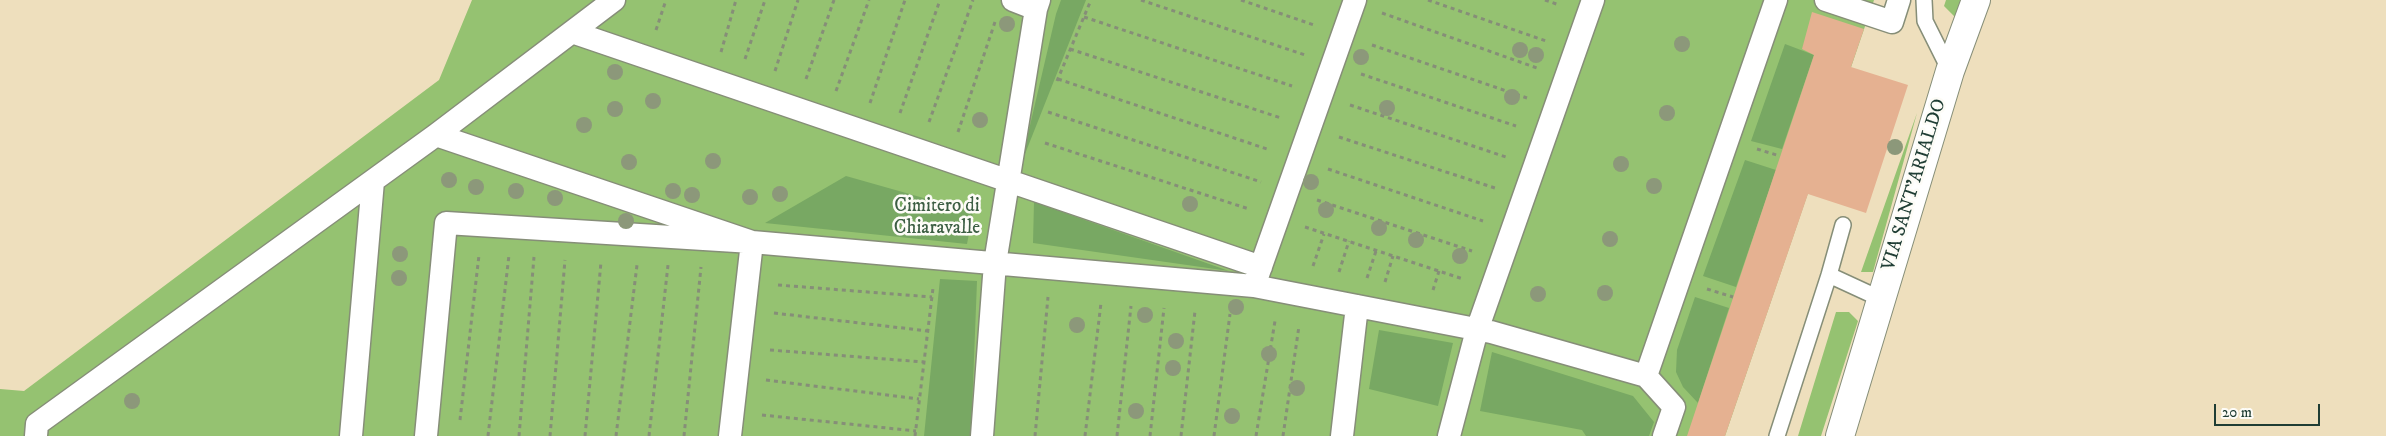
<!DOCTYPE html>
<style>
body{margin:0}
#map{position:relative;width:2386px;height:436px;overflow:hidden;background:#eedfbd;font-family:"IM FELL DW Pica",serif}
canvas{display:block}
.scale{position:absolute;left:2214px;top:404px;width:106px;height:22px;box-sizing:border-box;border:2px solid #1f3d34;border-top:0;padding-left:6px;font-size:15px;line-height:18px;white-space:nowrap;color:#1f3d34;-webkit-text-stroke:4px #fdfcf7;paint-order:stroke}
</style>
<div id="map">
<canvas width="2386" height="436"></canvas>
<div class="scale">20 m</div>
</div>
<script>
const ctx = document.querySelector('canvas').getContext('2d');
ctx.lineJoin = 'round';
function paint(path, color) {
  ctx.fillStyle = color;
  ctx.fill(path, 'evenodd');
}
function toPath(rows) {
  const path = new Path2D();
  for (const r of rows) {
    path.moveTo(r[0], r[1]);
    for (let i = 2; i < r.length; i += 2) path.lineTo(r[i], r[i + 1]);
  }
  return path;
}
function trace(path, color, width, dash) {
  ctx.strokeStyle = color;
  ctx.lineWidth = width;
  ctx.lineCap = dash ? 'butt' : 'round';
  ctx.setLineDash(dash || []);
  ctx.stroke(path);
}
function label(font, color, halo, rows, align = 'center') {
  ctx.font = font + ' "IM FELL DW Pica",serif';
  ctx.lineWidth = 5;
  ctx.setLineDash([]);
  ctx.textBaseline = 'middle';
  ctx.strokeStyle = halo;
  ctx.fillStyle = color;
  for (const [text, x, y, turn = 0] of rows) {
    ctx.save();
    ctx.translate(x, y);
    ctx.rotate((+turn || 0) * Math.PI / 180);
    ctx.textAlign = isNaN(turn) ? turn : align;
    if (halo) ctx.strokeText(text, 0, 0);
    ctx.fillText(text, 0, 0);
    ctx.restore();
  }
}
paint(toPath([
 [472,0,1874,0,1725,436,0,436,0,389,24,391,439,80],
 [1946,0,1961,0,1955,17,1944,6],
 [1917,113,1873,272,1861,272],
 [1836,312,1849,312,1858,321,1821,436,1798,436]
]), '#95c271');
paint(toPath([
 [1061,0,1086,0,1021,164,1056,14],
 [1785,44,1814,55,1782,149,1751,141],
 [1745,160,1776,170,1736,287,1703,276],
 [846,176,973,212,967,244,765,223],
 [1034,202,1229,271,1033,243],
 [940,279,977,281,971,436,924,436],
 [1695,297,1729,308,1698,403,1683,387,1676,372,1677,350],
 [1379,330,1453,343,1438,406,1369,389],
 [1492,352,1633,396,1654,422,1649,436,1586,436,1582,430,1480,411]
]), '#78a863');
paint(toPath([
 [1812,12,1864,29,1851,67,1908,85,1866,213,1808,194,1725,436,1687,436,1814,55,1802,49]
]), '#e5b191');
const service = toPath([
 [1924,0,1925,21,1950,71],
 [1829,275,1881,299],
 [1777,436,1829,275,1843,225]
]);
const pedestrian = toPath([
 [1013,0,1036,9],
 [1826,0,1892,22,1899,0],
 [572,32,1261,267],
 [436,135,752,242,1254,286,1355,0],
 [1254,286,1491,332,1646,376],
 [36,436,37,424,436,135,614,0],
 [351,436,373,181],
 [426,436,446,223,752,242,730,436],
 [982,436,995,263,1036,9,1039,0],
 [1342,436,1357,306],
 [1449,436,1477,330,1593,0],
 [1664,436,1674,407,1646,376,1776,0]
]);
const tertiary = toPath([
 [1840,436,1950,71,1976,0]
]);
trace(service, '#868e78', 18);
trace(pedestrian, '#868e78', 25);
trace(tertiary, '#868e78', 30);
trace(toPath([
 [1141,0,1305,55],
 [1241,0,1314,25],
 [1428,0,1546,41],
 [1545,0,1559,5],
 [1382,13,1537,68],
 [1084,17,1292,86],
 [656,30,666,0],
 [1372,45,1527,98],
 [1070,49,1281,118],
 [721,52,736,0],
 [745,59,765,0],
 [775,71,798,0],
 [1361,74,1516,126],
 [806,79,834,0],
 [1058,79,1270,150],
 [1057,81,1091,0],
 [836,91,869,0],
 [870,103,905,0],
 [1350,105,1506,157],
 [1048,112,1261,182],
 [900,113,940,0],
 [929,122,973,0],
 [958,132,995,22],
 [1339,137,1495,188],
 [1045,143,1249,209],
 [1757,149,1780,156],
 [1328,169,1483,221],
 [1317,200,1472,251],
 [1305,227,1463,279],
 [1313,266,1324,234],
 [1339,272,1349,241],
 [1367,278,1376,251],
 [1385,282,1393,256],
 [778,285,932,297],
 [1707,289,1733,297],
 [1433,290,1439,271],
 [774,313,928,331],
 [770,350,924,362],
 [766,380,919,399],
 [762,415,916,431],
 [460,420,479,255],
 [488,436,509,255],
 [519,436,534,257],
 [550,436,565,260],
 [585,436,601,262],
 [616,436,637,265],
 [649,436,668,265],
 [684,436,701,267],
 [915,436,933,288],
 [1035,436,1048,297],
 [1085,436,1101,303],
 [1117,436,1131,306],
 [1150,436,1164,308],
 [1181,436,1195,311],
 [1214,436,1230,314],
 [1256,436,1275,321],
 [1283,436,1299,326]
]), '#868e78', 3, [4, 4]);
trace(service, '#fff', 15);
trace(pedestrian, '#fff', 22);
trace(tertiary, '#fff', 28);
ctx.fillStyle = '#8c987a';
for (const [x, y] of [
 [1007,24],
 [1682,44],
 [1520,50],
 [1536,55],
 [1361,57],
 [615,72],
 [1512,97],
 [653,101],
 [1387,108],
 [615,109],
 [1667,113],
 [980,120],
 [584,125],
 [1895,147],
 [713,161],
 [629,162],
 [1621,164],
 [449,180],
 [1311,182],
 [1654,186],
 [476,187],
 [516,191],
 [673,191],
 [780,194],
 [692,195],
 [750,197],
 [555,198],
 [1190,204],
 [1326,210],
 [626,221],
 [1379,228],
 [1610,239],
 [1416,240],
 [400,254],
 [1460,256],
 [399,278],
 [1605,293],
 [1538,294],
 [1236,307],
 [1145,315],
 [1077,325],
 [1176,341],
 [1269,354],
 [1173,368],
 [1297,388],
 [132,401],
 [1136,411],
 [1232,416]
]) {
  ctx.beginPath();
  ctx.arc(x, y, 8, 0, 2 * Math.PI);
  ctx.fill();
}
label('19px', '#1f3d34', '#fdfcf7', [
 ["VIA SANT'ARIALDO",1915,185,-73]
]);
label('19px', '#3c5e43', '#fdfcf7', [
 ["Cimitero di",937,207],
 ["Chiaravalle",937,229]
]);
</script>
